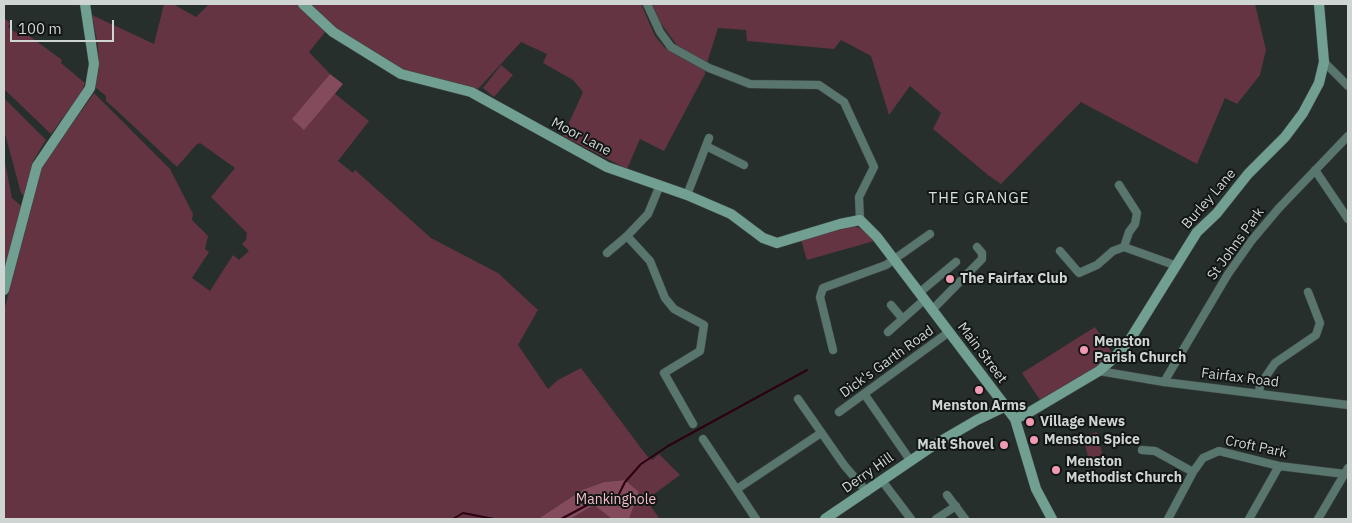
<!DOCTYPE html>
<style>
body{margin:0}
#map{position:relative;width:1352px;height:523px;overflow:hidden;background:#262f2c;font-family:"IBM Plex Sans",sans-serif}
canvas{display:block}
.frame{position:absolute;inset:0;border:5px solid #cfd5d3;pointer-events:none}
.scale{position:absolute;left:10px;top:20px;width:104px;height:22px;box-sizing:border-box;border:2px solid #cfd5d3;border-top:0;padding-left:6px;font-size:15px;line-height:18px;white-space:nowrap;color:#cfd5d3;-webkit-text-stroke:4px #121615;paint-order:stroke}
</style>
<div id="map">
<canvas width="1352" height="523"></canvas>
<div class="frame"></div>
<div class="scale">100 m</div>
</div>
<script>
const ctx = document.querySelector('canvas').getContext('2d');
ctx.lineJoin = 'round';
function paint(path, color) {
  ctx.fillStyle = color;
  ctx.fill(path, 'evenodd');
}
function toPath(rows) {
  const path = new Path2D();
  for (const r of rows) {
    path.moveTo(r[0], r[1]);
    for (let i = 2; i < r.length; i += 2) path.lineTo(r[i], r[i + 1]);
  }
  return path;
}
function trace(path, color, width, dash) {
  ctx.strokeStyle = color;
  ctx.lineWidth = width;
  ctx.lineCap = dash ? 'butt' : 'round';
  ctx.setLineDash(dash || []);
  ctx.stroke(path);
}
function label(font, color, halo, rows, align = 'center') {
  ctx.font = font + ' "IBM Plex Sans",sans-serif';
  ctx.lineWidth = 4;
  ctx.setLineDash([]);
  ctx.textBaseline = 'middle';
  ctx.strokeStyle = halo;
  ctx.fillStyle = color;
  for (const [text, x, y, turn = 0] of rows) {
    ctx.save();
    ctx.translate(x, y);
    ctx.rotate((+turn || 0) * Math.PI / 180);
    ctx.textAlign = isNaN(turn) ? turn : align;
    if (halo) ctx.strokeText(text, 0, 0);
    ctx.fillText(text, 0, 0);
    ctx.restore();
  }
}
paint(toPath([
 [164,4,173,4,196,17,209,4,297,4,326,31,309,52,330,74,293,119,304,129,334,93,369,121,338,161,353,173,355,170,431,238,498,273,538,310,518,345,548,389,558,380,581,368,647,456,652,460,659,454,680,475,646,500,660,519,629,519,639,492,625,480,604,482,582,490,538,519,4,519,4,311,42,167,94,93,170,169,193,214,192,220,208,236,205,249,209,252,192,278,210,291,233,255,239,260,249,251,242,244,246,240,247,233,211,197,235,168,200,143,196,145,177,167,113,107,106,101,106,96,95,87,99,69,98,46,92,15,154,44],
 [310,4,641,4,655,36,665,48,705,71,705,74,664,151,640,139,627,169,563,136,583,92,573,80,543,63,547,54,521,42,478,89,398,71,332,26],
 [652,4,1255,4,1266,50,1260,75,1237,104,1225,98,1197,164,1081,102,1001,184,988,175,933,129,941,113,910,86,889,115,871,56,841,40,834,49,747,41,746,30,718,28,707,63,682,50,676,44,660,22],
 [4,18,10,23,8,27,16,33,21,30,62,60,61,63,85,83,81,93,51,134,4,89],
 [501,65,513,75,494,97,483,88],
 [4,98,46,140,33,161,24,196,21,193,4,130],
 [4,158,12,198,21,206,4,269],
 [852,225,864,230,874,241,807,260,801,240],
 [1095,327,1112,353,1099,365,1040,400,1022,373],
 [1097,432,1104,462,1090,465,1083,436],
 [594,505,612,519,570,519]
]), '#643442');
paint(toPath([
 [330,74,343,84,304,130,292,119],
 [625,480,639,492,629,519,612,519,594,505,570,519,538,519,582,490,604,482]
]), '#844b5c');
trace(toPath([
 [453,519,463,513,494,519],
 [561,519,593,502,616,500,625,482,641,464,668,446,807,370]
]), '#2c0010', 2);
const street = toPath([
 [647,4,660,32,671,47,709,68,750,84,819,85,844,102,874,167,859,197,860,220],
 [1324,62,1348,86],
 [706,146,744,165],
 [1315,170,1348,219],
 [660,185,648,214,627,236,650,261,665,298,674,309,704,325,700,351,664,373,693,424],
 [1119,185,1137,213,1135,224,1129,232,1124,247],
 [687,195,709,138],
 [1060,251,1079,273,1097,265,1113,251,1124,247,1177,266],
 [607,253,627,236],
 [919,293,956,262],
 [891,305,902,318],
 [932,310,982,259,982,253,977,247],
 [888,332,924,300],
 [833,350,820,297,823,288,886,265,930,234],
 [1099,371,1164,382,1348,405],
 [1164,382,1228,274,1252,240,1279,208,1348,136],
 [1259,393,1260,385,1275,363,1316,335,1320,323,1308,292],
 [865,395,910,460],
 [798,399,844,465,867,492],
 [839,412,949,332],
 [703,439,756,519],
 [1142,450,1155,451,1193,472],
 [883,482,911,519],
 [737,489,821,433],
 [947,495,965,519],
 [936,519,956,506],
 [1168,519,1193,472,1203,458,1219,451,1279,466,1345,474],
 [1249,519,1279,466],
 [1318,519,1348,468]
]);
const secondary = toPath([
 [303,4,333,32,401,74,471,92,607,167,687,195,731,214,763,238,777,243,840,224,860,220,877,237,1015,419,1036,489,1052,519],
 [4,290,37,166,90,88,94,64,85,4],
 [1015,419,1028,413,1099,371,1114,358,1131,338,1197,232,1217,213,1248,174,1285,137,1303,113,1319,83,1324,62,1319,4],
 [825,519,934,445,977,420,1006,406]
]);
trace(street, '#414a47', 9);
trace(secondary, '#414a47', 11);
trace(street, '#59766e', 8);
trace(secondary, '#71a093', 10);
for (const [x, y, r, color] of [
 [950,279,5,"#f19ab2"],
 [1084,350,5,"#f19ab2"],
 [979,390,5,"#f19ab2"],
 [1030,422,5,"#f19ab2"],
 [1034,440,5,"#f19ab2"],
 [1004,445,5,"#f19ab2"],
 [1056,470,5,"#f19ab2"]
]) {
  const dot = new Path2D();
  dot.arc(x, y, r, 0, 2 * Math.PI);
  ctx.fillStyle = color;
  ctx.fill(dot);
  trace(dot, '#121615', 2);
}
label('14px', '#cfd5d3', '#121615', [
 ["Moor Lane",581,137,28],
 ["Burley Lane",1209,199,-49],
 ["St Johns Park",1236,244,-54],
 ["Main Street",982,353,53],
 ["Dick's Garth Road",887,362,-36],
 ["Fairfax Road",1240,378,7],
 ["Croft Park",1256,447,12],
 ["Derry Hill",868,473,-35]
]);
label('bold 14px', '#cfd5d3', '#121615', [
 ["The Fairfax Club",960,279],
 ["Menston",1094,342],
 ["Parish Church",1094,358],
 ["Menston Arms",979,406,"center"],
 ["Village News",1040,422],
 ["Menston Spice",1044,440],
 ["Malt Shovel",994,445,"right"],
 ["Menston",1066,462],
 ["Methodist Church",1066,478]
], 'left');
label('14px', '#f5bdcb', '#121615', [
 ["Mankinghole",616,500]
]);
ctx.letterSpacing = '1px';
label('15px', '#d5e1dd', '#121615', [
 ["THE GRANGE",979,199]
]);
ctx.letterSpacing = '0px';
</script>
